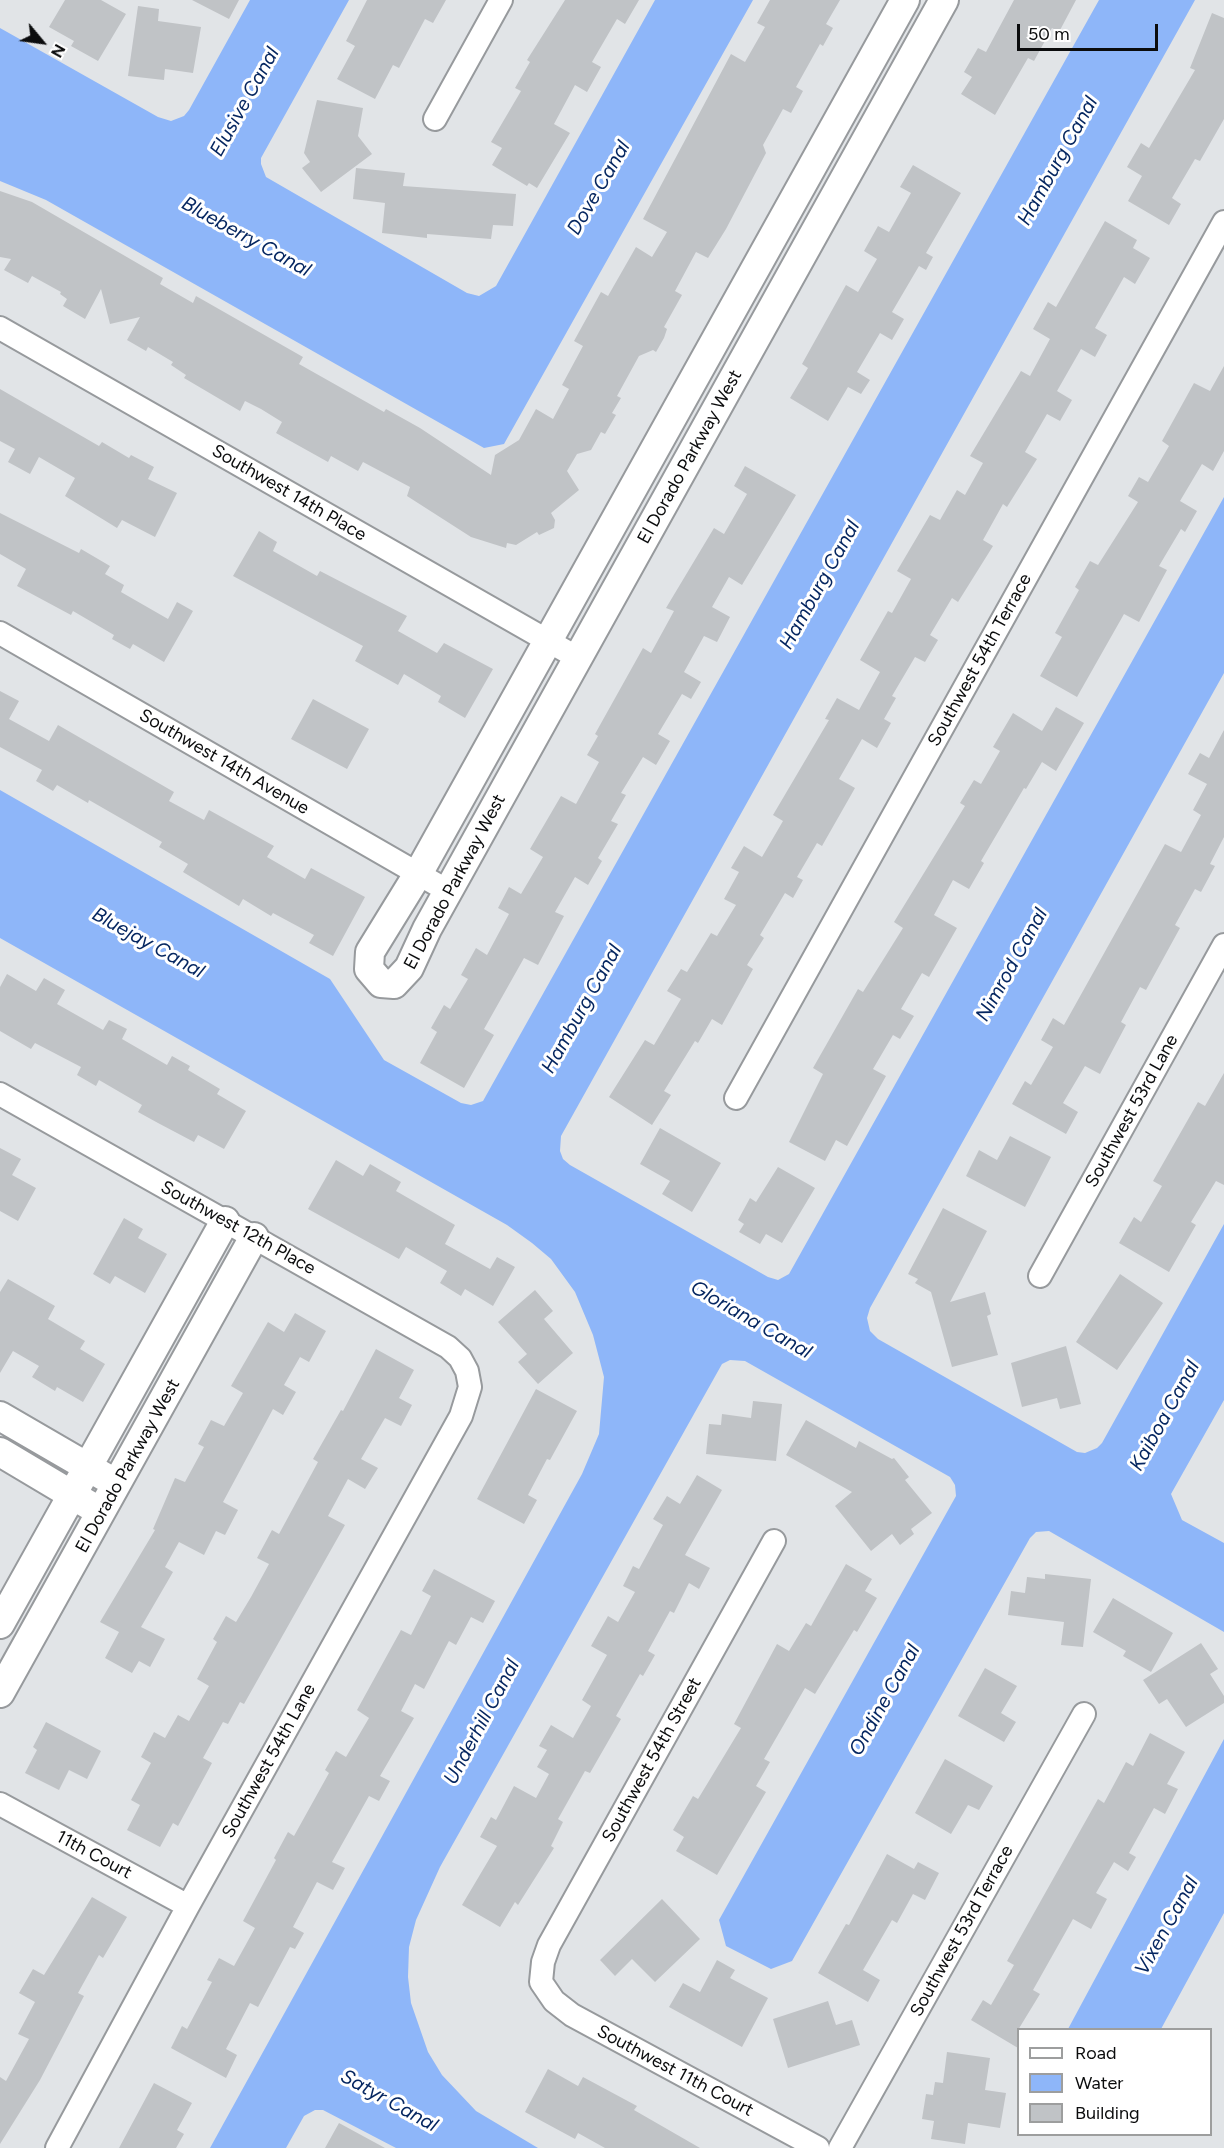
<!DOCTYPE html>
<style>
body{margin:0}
#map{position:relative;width:1224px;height:2148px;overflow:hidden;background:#e1e4e7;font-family:Figtree,sans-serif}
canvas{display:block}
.legend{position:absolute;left:1017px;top:2028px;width:195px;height:108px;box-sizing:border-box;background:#fff;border:2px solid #9d9e9e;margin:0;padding:8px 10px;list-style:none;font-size:18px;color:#0b0c0d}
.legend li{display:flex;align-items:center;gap:12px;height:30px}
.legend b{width:30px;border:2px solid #9d9e9e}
.north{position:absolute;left:12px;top:12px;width:60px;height:60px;-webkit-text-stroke:4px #fff;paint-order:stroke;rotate:119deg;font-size:16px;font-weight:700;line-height:24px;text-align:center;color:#0b0c0d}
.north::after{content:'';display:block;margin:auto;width:21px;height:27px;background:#0b0c0d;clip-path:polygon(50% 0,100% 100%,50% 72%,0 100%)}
.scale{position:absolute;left:1017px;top:24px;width:141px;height:27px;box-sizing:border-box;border:3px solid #0b0c0d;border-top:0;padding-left:8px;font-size:18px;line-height:21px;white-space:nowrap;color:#0b0c0d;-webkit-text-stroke:4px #fff;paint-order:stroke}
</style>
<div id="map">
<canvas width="1224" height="2148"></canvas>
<ul class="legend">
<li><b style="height:8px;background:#fff"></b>Road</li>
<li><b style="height:16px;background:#8eb6f9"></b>Water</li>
<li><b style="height:16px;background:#c0c3c6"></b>Building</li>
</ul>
<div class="north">N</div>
<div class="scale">50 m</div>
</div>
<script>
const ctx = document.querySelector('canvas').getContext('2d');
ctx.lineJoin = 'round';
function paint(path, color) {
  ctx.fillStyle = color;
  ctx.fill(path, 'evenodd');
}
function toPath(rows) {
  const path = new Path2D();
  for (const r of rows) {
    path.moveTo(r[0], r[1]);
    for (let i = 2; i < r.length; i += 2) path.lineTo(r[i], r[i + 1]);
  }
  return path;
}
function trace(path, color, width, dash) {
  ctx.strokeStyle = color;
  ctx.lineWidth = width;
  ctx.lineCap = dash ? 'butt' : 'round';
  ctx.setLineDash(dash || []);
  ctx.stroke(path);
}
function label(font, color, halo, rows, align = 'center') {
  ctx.font = font + ' Figtree,sans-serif';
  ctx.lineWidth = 6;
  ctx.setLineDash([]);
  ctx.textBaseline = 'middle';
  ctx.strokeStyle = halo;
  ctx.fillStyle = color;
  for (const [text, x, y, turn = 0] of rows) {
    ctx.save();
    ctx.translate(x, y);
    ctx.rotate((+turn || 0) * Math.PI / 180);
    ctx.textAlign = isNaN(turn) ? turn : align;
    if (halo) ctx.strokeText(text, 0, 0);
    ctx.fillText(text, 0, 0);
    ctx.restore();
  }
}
paint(toPath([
 [250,0,349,0,261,158,261,164,266,177,467,293,479,296,496,286,655,0,753,0,504,444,484,448,46,200,0,181,0,28,158,117,171,121,184,116,189,110],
 [1099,0,1195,0,561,1136,560,1151,563,1159,570,1165,768,1277,778,1280,789,1274,1224,497,1224,673,870,1308,867,1318,870,1331,878,1339,1077,1452,1085,1453,1097,1448,1102,1443,1224,1224,1224,1400,1171,1494,1182,1520,1224,1543,1224,1632,1049,1531,1036,1532,1030,1538,792,1961,771,1969,726,1946,719,1920,956,1496,955,1485,950,1477,745,1361,730,1360,722,1364,440,1867,416,1920,409,1947,408,1977,411,2003,428,2052,442,2075,476,2111,538,2148,396,2148,323,2110,315,2110,304,2116,286,2148,210,2148,582,1474,599,1434,604,1377,593,1335,575,1292,551,1259,532,1243,507,1225,0,938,0,790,330,979,384,1060,461,1103,471,1105,483,1101],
 [1224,1739,1224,1913,1161,2029,1068,2029]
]), '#8eb6f9');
paint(toPath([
 [65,0,101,0,126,14,98,61,71,46,74,41,49,27],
 [192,0,239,0,229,19],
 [367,0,446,0,433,23,425,19,399,68,393,65,375,99,337,79,355,46,346,41],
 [565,0,639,0,625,24,617,19,592,62,601,67,587,92,575,85,554,124,570,133,537,188,529,183,527,186,492,165,502,148,491,142,521,91,515,88,530,62,527,60],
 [770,0,840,0,826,24,833,28,823,46,820,44,796,87,803,91,791,113,783,109,763,145,766,153,726,229,708,258,696,252,675,291,682,295,664,327,667,329,664,338,656,352,653,350,639,356,617,396,621,398,612,413,616,415,605,434,601,432,591,450,577,454,567,471,579,490,551,513,555,520,554,528,539,535,537,532,516,545,507,543,506,548,471,537,407,496,410,487,363,462,358,471,331,456,328,462,276,433,282,422,261,409,245,401,240,411,184,378,186,375,171,365,173,362,148,347,146,351,127,340,140,317,110,324,101,289,85,319,63,306,67,299,60,294,61,292,32,276,28,283,4,270,11,259,0,257,0,191,32,202,163,278,160,284,193,303,196,296,303,357,299,364,384,412,386,409,420,428,491,475,495,455,519,440,536,409,553,419,569,389,562,385,583,346,574,341,601,292,608,296,636,247,652,257,667,232,643,219,731,54,745,62,765,27,757,23],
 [1014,0,1076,0,1059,32,1052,28,1034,61,1028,58,995,115,961,94,972,77,964,72,978,48,986,52],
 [138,6,159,9,158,21,201,27,193,73,165,69,164,80,128,76],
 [1212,13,1224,18,1224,119,1200,161,1195,159,1172,198,1181,204,1169,225,1128,201,1142,176,1127,167,1141,143,1149,148,1195,70,1190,68],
 [317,100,363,108,358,136,372,154,321,192,302,168,310,162,304,153],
 [913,165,961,193,926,253,933,257,926,270,919,266,892,312,904,319,892,340,880,333,857,372,870,380,861,394,848,387,828,421,790,398,808,368,802,364,846,285,858,292,877,259,864,251,878,226,889,232,911,193,900,187],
 [356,168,405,173,403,186,516,194,513,226,493,225,491,239,427,234,427,238,382,233,385,203,353,199],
 [1105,221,1137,240,1133,248,1150,258,1135,284,1124,277,1095,328,1107,335,1095,357,1081,349,1057,391,1072,400,1060,421,1047,414,1025,452,1037,459,1007,507,1003,504,983,540,993,546,958,602,952,598,930,635,938,640,925,662,915,657,892,696,896,698,884,719,891,723,877,748,862,739,839,779,855,788,822,846,817,843,797,877,803,880,793,898,785,893,760,935,764,938,747,965,753,969,722,1025,712,1019,698,1043,695,1041,664,1091,671,1095,652,1125,609,1097,645,1040,654,1045,681,999,667,991,681,969,687,972,711,933,717,936,736,905,724,899,739,872,731,868,744,846,762,857,783,821,773,815,829,720,825,719,837,698,859,710,880,672,860,660,888,611,892,613,911,579,897,571,930,515,940,520,957,490,965,495,983,463,970,456,1021,371,1030,376,1050,339,1033,329,1048,302,1056,307],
 [1224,366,1224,451,1213,471,1202,464,1180,501,1197,511,1185,532,1181,529,1159,566,1167,570,1139,622,1124,614,1077,697,1040,676,1062,637,1055,633,1079,590,1075,587,1090,561,1098,565,1138,502,1128,496,1139,477,1148,482,1169,446,1162,441,1194,383,1210,391],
 [0,389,99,446,102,442,129,458,131,455,154,467,148,479,177,493,155,537,122,520,117,528,65,496,75,478,39,457,30,474,8,462,15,449,0,441],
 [745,466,796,495,742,585,729,577,712,607,730,617,717,642,704,636,684,672,701,682,691,699,682,694,658,734,670,741,656,765,643,757,621,793,626,795,611,821,618,824,598,858,602,861,588,885,575,877,555,912,564,916,538,965,524,958,484,1029,494,1035,464,1088,420,1063,437,1032,431,1028,444,1005,450,1009,468,979,461,975,476,948,487,955,509,914,498,908,509,887,521,894,543,857,530,849,561,796,576,804,599,762,587,755,598,736,595,734,643,648,651,653,674,611,666,608,714,528,724,534,747,494,734,486],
 [0,513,79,553,81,549,110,566,105,574,124,585,121,592,168,619,177,602,193,611,164,662,133,644,130,649,112,639,114,635,73,611,71,615,17,586,26,569,0,554],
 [259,531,277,542,273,551,317,576,320,571,407,616,398,631,437,653,444,643,493,669,465,718,438,702,441,696,404,674,398,685,355,661,363,646,233,576],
 [0,691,19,701,9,719,49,741,58,725,174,792,169,801,204,820,209,810,274,846,267,857,305,879,311,868,365,897,333,956,309,943,314,935,273,913,271,916,243,899,239,906,183,872,188,864,159,847,162,842,89,800,88,803,57,785,53,791,36,781,42,770,0,747],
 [313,699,369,729,347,769,291,739],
 [1056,707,1084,723,1056,771,1042,762,1026,789,1024,788,981,861,984,863,969,889,953,880,934,915,957,928,929,977,922,973,901,1009,914,1016,900,1039,893,1035,873,1069,886,1076,847,1146,836,1140,825,1161,789,1142,823,1074,813,1068,858,989,863,992,903,928,894,922,965,806,960,803,974,780,981,784,1000,751,993,747,1013,713,1042,731],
 [1224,730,1224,837,1210,864,1215,866,1201,892,1195,889,1175,925,1180,928,1146,990,1140,987,1121,1022,1126,1025,1100,1074,1085,1066,1063,1103,1078,1112,1066,1134,1012,1104,1025,1081,1031,1085,1053,1047,1041,1040,1053,1018,1064,1025,1165,844,1181,852,1201,815,1193,810,1207,784,1188,774,1200,753,1209,758],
 [7,974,36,991,44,978,65,990,57,1004,103,1030,109,1020,127,1029,122,1039,167,1065,172,1056,190,1066,188,1070,220,1089,217,1094,246,1111,224,1149,198,1135,194,1142,158,1123,138,1112,142,1105,99,1080,96,1086,77,1075,81,1067,35,1043,31,1049,0,1031,0,987],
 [1224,1073,1224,1185,1216,1181,1191,1222,1196,1225,1169,1272,1119,1243,1134,1217,1141,1222,1162,1186,1153,1181,1198,1102,1205,1106],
 [660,1128,721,1163,692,1212,662,1194,670,1181,640,1164],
 [1010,1136,1051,1157,1025,1207,966,1176,979,1150,997,1160],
 [0,1148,21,1159,12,1175,36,1188,18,1221,0,1211],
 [336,1160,363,1176,370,1164,401,1182,396,1191,455,1225,445,1244,490,1269,497,1257,515,1267,493,1306,465,1289,461,1296,440,1283,447,1271,406,1247,399,1259,308,1209],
 [778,1167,815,1188,782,1243,766,1234,760,1244,739,1232,744,1224,738,1220,750,1198,756,1202],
 [943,1208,987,1231,950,1302,985,1292,991,1314,987,1316,998,1355,952,1367,931,1292,915,1283,918,1279,908,1274],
 [124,1218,143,1229,138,1238,167,1254,145,1293,115,1276,110,1284,93,1274],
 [1120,1274,1163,1303,1117,1370,1076,1342],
 [8,1279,55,1306,48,1319,85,1341,80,1349,105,1364,83,1402,57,1387,55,1391,32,1377,39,1366,13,1351,0,1373,0,1292],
 [535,1290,553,1311,544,1319,573,1353,538,1384,518,1362,527,1354,498,1322],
 [295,1313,326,1331,309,1362,300,1357,284,1385,296,1392,283,1415,273,1409,223,1502,238,1510,225,1535,216,1531,204,1555,179,1542,165,1567,173,1572,141,1627,165,1639,150,1667,139,1661,132,1673,105,1658,119,1632,100,1622,155,1530,153,1529,175,1478,185,1482,204,1447,198,1444,211,1420,224,1426,243,1393,231,1386,268,1322,284,1332],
 [1066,1346,1081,1404,1060,1409,1057,1398,1022,1407,1011,1363],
 [376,1349,414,1370,399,1398,412,1405,401,1426,385,1418,361,1459,378,1468,365,1489,348,1479,328,1516,345,1525,244,1704,240,1702,228,1724,223,1722,203,1758,212,1763,178,1826,173,1823,160,1847,127,1830,140,1805,131,1800,151,1763,141,1757,154,1732,165,1738,178,1715,189,1721,209,1686,197,1679,217,1642,213,1639,226,1616,236,1622,251,1597,269,1564,257,1558,272,1530,279,1534,318,1462,313,1459,341,1410,343,1411],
 [536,1389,577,1411,550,1460,547,1459,528,1495,537,1500,524,1524,477,1499],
 [753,1401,782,1404,776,1461,706,1454,709,1424,721,1425,722,1414,751,1418],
 [806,1420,856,1448,859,1441,892,1459,894,1458,909,1477,905,1480,932,1513,911,1529,914,1534,900,1545,892,1534,871,1551,835,1506,852,1492,786,1455],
 [697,1475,722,1490,685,1555,710,1568,699,1589,689,1583,674,1613,670,1611,648,1651,655,1655,643,1676,640,1674,616,1716,621,1719,590,1773,585,1771,558,1819,563,1822,551,1846,554,1848,518,1905,515,1902,500,1927,462,1905,497,1846,480,1837,491,1817,496,1820,514,1786,536,1798,549,1774,537,1767,547,1750,539,1746,551,1725,573,1738,591,1706,582,1700,607,1655,591,1646,608,1616,618,1622,635,1592,623,1586,633,1566,639,1569,663,1525,653,1519,667,1496,680,1504],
 [846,1564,872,1579,865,1591,877,1598,857,1632,854,1630,815,1694,805,1688,764,1759,770,1762,756,1786,766,1792,717,1875,676,1851,684,1837,673,1830,693,1796,698,1799,741,1728,734,1724,777,1644,789,1651,806,1623,811,1626],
 [434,1569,495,1601,483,1623,471,1617,456,1645,449,1641,424,1689,415,1684,401,1711,414,1718,380,1776,390,1781,379,1801,369,1796,332,1862,345,1868,333,1890,317,1882,293,1927,304,1933,295,1949,290,1947,258,2007,250,2003,226,2049,237,2055,226,2078,171,2048,182,2026,187,2029,212,1982,207,1980,219,1958,234,1966,255,1928,243,1921,276,1860,274,1858,288,1832,294,1836,329,1773,325,1770,336,1751,346,1757,369,1718,357,1710,401,1630,411,1635,431,1596,422,1591],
 [1045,1574,1091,1579,1083,1647,1061,1645,1064,1622,1008,1615,1011,1591,1025,1593,1027,1577,1045,1579],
 [1113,1598,1173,1633,1151,1672,1123,1656,1126,1651,1093,1632],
 [1201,1643,1218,1669,1210,1674,1224,1696,1224,1703,1186,1727,1167,1699,1159,1704,1143,1680],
 [985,1668,1017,1686,1001,1713,1016,1722,1004,1742,958,1716],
 [46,1722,101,1751,87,1779,69,1770,59,1790,25,1773,37,1750,33,1747],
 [1150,1733,1185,1752,1167,1784,1178,1789,1165,1814,1154,1808,1129,1853,1136,1857,1128,1871,1114,1862,1096,1893,1107,1899,1091,1929,1073,1919,1033,1990,1040,1994,1018,2030,1018,2048,971,2020,983,2000,991,2005,1014,1965,1007,1961,1098,1799,1104,1803,1126,1762,1133,1766],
 [945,1759,993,1786,979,1810,968,1805,951,1834,915,1813],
 [887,1854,914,1869,918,1862,939,1873,925,1900,913,1894,897,1923,892,1920,863,1970,880,1980,868,2002,818,1973,846,1924,849,1925],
 [92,1897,127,1917,103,1958,99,1955,78,1993,84,1996,40,2080,0,2144,0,2077,6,2081,29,2039,18,2034,35,2002,19,1993,33,1969,44,1975],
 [662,1899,700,1939,655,1982,632,1959,615,1976,600,1960],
 [717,1960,735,1970,730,1978,768,1998,742,2047,669,2007,683,1983,700,1992],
 [828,2001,836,2025,852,2020,860,2045,788,2068,773,2019],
 [947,2052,990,2058,985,2090,1006,2093,1000,2128,968,2123,965,2144,931,2139,934,2121,922,2119,926,2094,933,2095,935,2082,943,2083],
 [548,2069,578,2086,583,2077,637,2106,634,2110,700,2148,605,2148,578,2133,575,2139,525,2112],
 [154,2083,192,2103,177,2130,184,2134,176,2148,119,2148],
 [339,2123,385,2148,325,2148]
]), '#c0c3c6');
const minor = toPath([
 [435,119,501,0],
 [0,328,578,658],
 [0,633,448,891],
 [0,1094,448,1347,460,1358,467,1371,470,1387,461,1416,188,1906,57,2148],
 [736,1098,1224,222],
 [1040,1276,1224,945],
 [774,1541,549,1945,543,1962,541,1982,554,2001,572,2015,818,2148],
 [0,1804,188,1906],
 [840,2148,1084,1714]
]);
const tertiary = toPath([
 [905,0,418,874,370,952,369,969,381,983,394,984,409,968,427,929,944,0],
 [0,1416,105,1477],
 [0,1452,89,1505],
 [0,1624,225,1221],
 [0,1693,254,1237]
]);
trace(minor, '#979a9d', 26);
trace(tertiary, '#979a9d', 32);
trace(minor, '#fff', 22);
trace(tertiary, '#fff', 28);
label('18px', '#0b0c0d', '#fff', [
 ["El Dorado Parkway West",690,457,-61],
 ["Southwest 14th Place",289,493,30],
 ["Southwest 54th Terrace",980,660,-61],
 ["Southwest 14th Avenue",224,762,30],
 ["El Dorado Parkway West",455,882,-62],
 ["Southwest 53rd Lane",1132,1111,-61],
 ["Southwest 12th Place",238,1228,29],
 ["El Dorado Parkway West",128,1466,-61],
 ["Southwest 54th Street",652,1760,-61],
 ["Southwest 54th Lane",269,1761,-61],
 ["11th Court",94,1855,28],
 ["Southwest 53rd Terrace",962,1931,-61],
 ["Southwest 11th Court",675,2071,28]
]);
label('italic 20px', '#062761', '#fff', [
 ["Elusive Canal",245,102,-61],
 ["Hamburg Canal",1058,161,-61],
 ["Dove Canal",599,188,-60],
 ["Blueberry Canal",246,237,29],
 ["Hamburg Canal",820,585,-61],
 ["Bluejay Canal",148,943,29],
 ["Nimrod Canal",1012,965,-61],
 ["Hamburg Canal",582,1009,-61],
 ["Gloriana Canal",751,1320,30],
 ["Kaiboa Canal",1165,1416,-61],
 ["Ondine Canal",885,1700,-61],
 ["Underhill Canal",482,1722,-62],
 ["Vixen Canal",1167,1926,-61],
 ["Satyr Canal",389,2101,29]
]);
</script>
